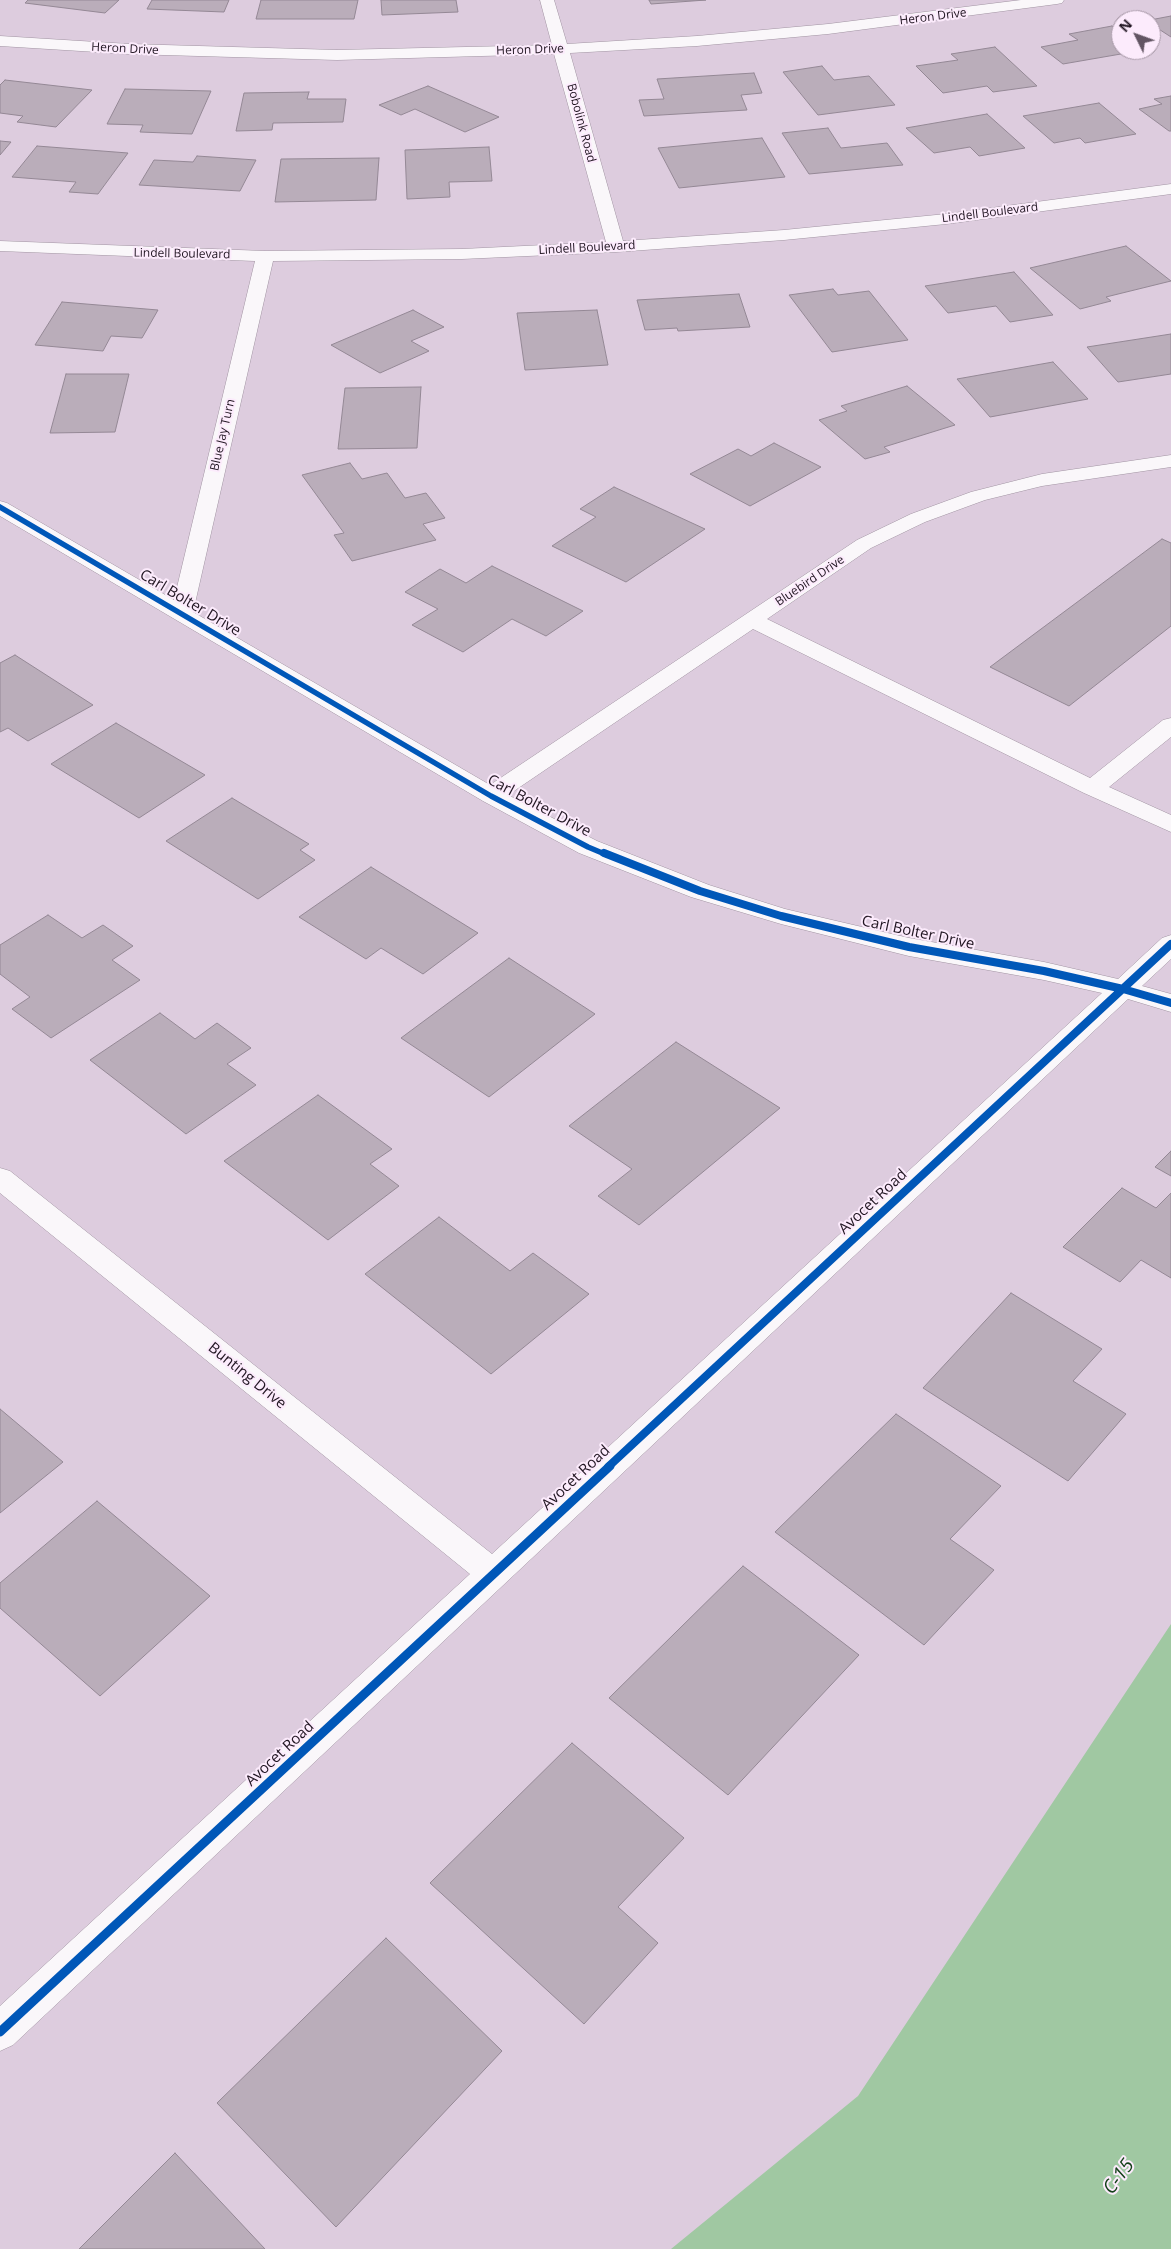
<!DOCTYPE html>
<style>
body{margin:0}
#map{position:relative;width:1171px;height:2249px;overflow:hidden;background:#ddccde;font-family:"Open Sans",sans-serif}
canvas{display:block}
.north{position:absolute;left:1111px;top:10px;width:50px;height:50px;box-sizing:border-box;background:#fcebfc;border:1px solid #a495a4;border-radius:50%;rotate:312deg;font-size:14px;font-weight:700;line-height:20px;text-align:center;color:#201521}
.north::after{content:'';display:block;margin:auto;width:18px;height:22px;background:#625563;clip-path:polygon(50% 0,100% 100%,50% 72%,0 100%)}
</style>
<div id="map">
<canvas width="1171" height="2249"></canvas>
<div class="north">N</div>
</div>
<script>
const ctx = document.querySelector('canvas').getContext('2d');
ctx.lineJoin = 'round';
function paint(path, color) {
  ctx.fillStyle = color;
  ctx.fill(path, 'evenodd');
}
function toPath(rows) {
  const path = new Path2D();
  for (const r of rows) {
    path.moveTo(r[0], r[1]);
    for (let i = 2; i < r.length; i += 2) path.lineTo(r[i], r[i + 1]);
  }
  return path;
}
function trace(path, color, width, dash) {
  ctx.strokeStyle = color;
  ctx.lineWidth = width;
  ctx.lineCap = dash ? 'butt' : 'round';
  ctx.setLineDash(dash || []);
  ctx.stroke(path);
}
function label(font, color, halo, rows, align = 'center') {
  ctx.font = font + ' "Open Sans",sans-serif';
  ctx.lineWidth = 4;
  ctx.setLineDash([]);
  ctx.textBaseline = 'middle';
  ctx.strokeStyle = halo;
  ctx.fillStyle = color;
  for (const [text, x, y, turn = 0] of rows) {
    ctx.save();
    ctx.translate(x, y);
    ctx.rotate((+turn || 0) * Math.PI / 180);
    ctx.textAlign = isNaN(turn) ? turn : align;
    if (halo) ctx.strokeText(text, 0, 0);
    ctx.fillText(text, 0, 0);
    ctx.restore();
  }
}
paint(toPath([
 [1171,1624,1171,2249,671,2249,858,2096]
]), '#a0c8a2');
const building = toPath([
 [28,0,119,0,105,13,25,3,28,0],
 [152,0,229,0,224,12,147,9,152,0],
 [261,0,358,0,354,19,256,19,261,0],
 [381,0,456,0,458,12,382,15,381,0],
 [649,0,706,0,651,4,649,0],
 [1171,16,1171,37,1151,24,1150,20,1171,16],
 [1112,26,1121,33,1121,50,1144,50,1063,64,1041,47,1078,40,1069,34,1112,26],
 [995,47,1037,86,993,92,987,86,943,93,916,66,958,60,951,54,995,47],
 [822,66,834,80,869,76,895,105,818,115,783,72,822,66],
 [754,73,762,93,741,95,747,110,644,116,639,100,664,99,657,79,754,73],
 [5,80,92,90,56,127,17,122,23,116,0,113,0,85,5,80],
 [428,86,499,117,465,132,415,109,401,115,379,105,428,86],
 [125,89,211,91,192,134,140,132,143,125,107,124,125,89],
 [309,92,307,99,346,99,343,122,273,123,272,130,236,131,244,93,309,92],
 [1171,96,1171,131,1169,131,1139,109,1162,104,1154,99,1171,96],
 [1099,103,1136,134,1085,143,1080,138,1054,143,1023,116,1099,103],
 [987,114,1025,148,979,156,970,147,934,153,906,128,987,114],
 [828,128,841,148,887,143,903,165,809,174,782,133,828,128],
 [762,138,785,177,679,188,658,148,762,138],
 [0,141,11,142,0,155,0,141],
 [37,146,128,153,98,194,69,192,76,182,12,177,37,146],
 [489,147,492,181,449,182,450,197,407,199,405,150,489,147],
 [197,156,256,160,240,191,139,185,154,160,193,162,197,156],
 [379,158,376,200,275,202,281,159,379,158],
 [1126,246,1171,281,1106,297,1111,301,1080,309,1030,268,1126,246],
 [1014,272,1053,315,1010,322,996,306,948,313,925,286,1014,272],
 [833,289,838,295,869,291,908,340,832,352,789,295,833,289],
 [739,294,750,327,678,331,677,328,645,330,637,300,739,294],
 [62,302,158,310,142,338,111,336,103,351,35,345,62,302],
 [413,310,444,327,411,341,429,351,380,373,331,345,413,310],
 [597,310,608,365,525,370,517,313,597,310],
 [1171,334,1171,374,1118,382,1087,347,1171,334],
 [1053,362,1088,399,990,417,957,379,1053,362],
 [66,374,129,374,115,432,50,433,66,374],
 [907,386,955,425,884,447,890,452,865,459,819,420,847,411,841,406,907,386],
 [421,387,417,448,338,449,345,388,421,387],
 [774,443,821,467,750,506,690,474,738,449,751,456,774,443],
 [350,463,362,479,387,473,405,498,426,493,445,518,423,524,436,540,352,561,334,535,344,533,302,475,350,463],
 [614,487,705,529,626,582,552,546,596,517,580,509,614,487],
 [1162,539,1171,543,1171,626,1069,706,990,667,1162,539],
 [492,566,583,611,546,636,512,619,463,652,412,625,438,609,405,592,440,569,466,583,492,566],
 [15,655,93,705,28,741,8,728,0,732,0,663,15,655],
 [116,723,205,775,139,818,51,764,116,723],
 [232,798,309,844,300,850,315,860,258,899,166,841,232,798],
 [371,867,478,933,423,974,381,948,366,959,299,917,371,867],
 [48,915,82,938,103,925,133,946,112,960,140,980,51,1038,12,1009,30,997,0,974,0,945,48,915],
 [509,958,595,1014,489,1097,401,1038,509,958],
 [160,1013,195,1039,217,1023,251,1048,227,1064,256,1085,186,1134,90,1060,160,1013],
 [676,1042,780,1108,639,1225,598,1196,632,1169,569,1126,676,1042],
 [318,1095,392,1149,370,1164,399,1186,328,1240,224,1161,318,1095],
 [1171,1151,1171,1176,1155,1167,1171,1151],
 [1122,1188,1156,1208,1171,1193,1171,1278,1141,1260,1120,1282,1063,1247,1122,1188],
 [439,1217,510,1271,533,1253,589,1294,491,1374,365,1274,439,1217],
 [1011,1293,1102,1349,1073,1381,1126,1414,1068,1481,923,1388,1011,1293],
 [0,1409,63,1462,0,1513,0,1409],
 [896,1414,1001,1486,950,1539,994,1570,924,1645,775,1532,896,1414],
 [97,1501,210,1596,100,1696,0,1608,0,1583,97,1501],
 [743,1566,859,1655,728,1795,609,1698,743,1566],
 [572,1743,684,1838,618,1907,658,1943,584,2024,430,1883,572,1743],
 [386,1938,502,2051,336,2227,217,2103,386,1938],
 [175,2153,265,2249,79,2249,175,2153]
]);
paint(building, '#baadba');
trace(building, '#948895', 1);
const minor = toPath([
 [540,0,554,0,567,44,697,36,828,24,1021,0,1064,0,1062,3,1057,4,828,34,697,46,570,53,623,241,784,230,946,214,1171,184,1171,194,946,224,784,240,616,252,462,259,273,261,193,612,490,785,857,540,911,514,971,492,1042,474,1171,455,1171,467,1042,486,985,500,925,522,871,548,767,619,1090,778,1163,720,1171,718,1171,737,1109,787,1171,815,1171,832,1084,793,753,629,508,795,597,841,709,885,785,909,909,938,1044,962,1118,979,1162,938,1171,935,1171,959,1142,986,1171,994,1171,1012,1128,999,13,2045,0,2051,0,2006,470,1574,0,1193,0,1168,10,1171,492,1554,1102,993,1044,980,909,956,781,924,691,897,579,853,483,801,0,516,0,501,7,503,174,600,255,261,0,251,0,241,265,251,462,249,606,242,554,54,337,60,129,54,0,46,0,36,129,44,337,50,552,45,540,0]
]);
trace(minor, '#a194a2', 1);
paint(minor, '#faf7fa');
trace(toPath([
 [0,507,491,796,588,847,607,855]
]), '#0057b8', 5.5);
trace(toPath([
 [604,853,700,891,781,916,909,947,1044,971,1123,989,1171,1003],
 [608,1467,1171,944]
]), '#0057b8', 8);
trace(toPath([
 [0,2032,610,1466]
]), '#0057b8', 9);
label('12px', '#201521', '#fcebfc', [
 ["Heron Drive",933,17,-7],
 ["Heron Drive",125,49,3],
 ["Heron Drive",530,50,-2],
 ["Bobolink Road",581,123,75],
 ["Lindell Boulevard",990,213,-7],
 ["Lindell Boulevard",587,248,-3],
 ["Lindell Boulevard",182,254,1],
 ["Blue Jay Turn",223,435,-77],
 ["Bluebird Drive",810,581,-34]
]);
label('15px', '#201521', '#fcebfc', [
 ["Carl Bolter Drive",190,603,31],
 ["Carl Bolter Drive",539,806,28],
 ["Carl Bolter Drive",918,933,12],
 ["Avocet Road",873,1202,-43],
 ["Bunting Drive",247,1376,39],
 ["Avocet Road",576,1478,-43],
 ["Avocet Road",280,1754,-43]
]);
label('italic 19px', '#134118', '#fcebfc', [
 ["C-15",1119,2177,-54]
]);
</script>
